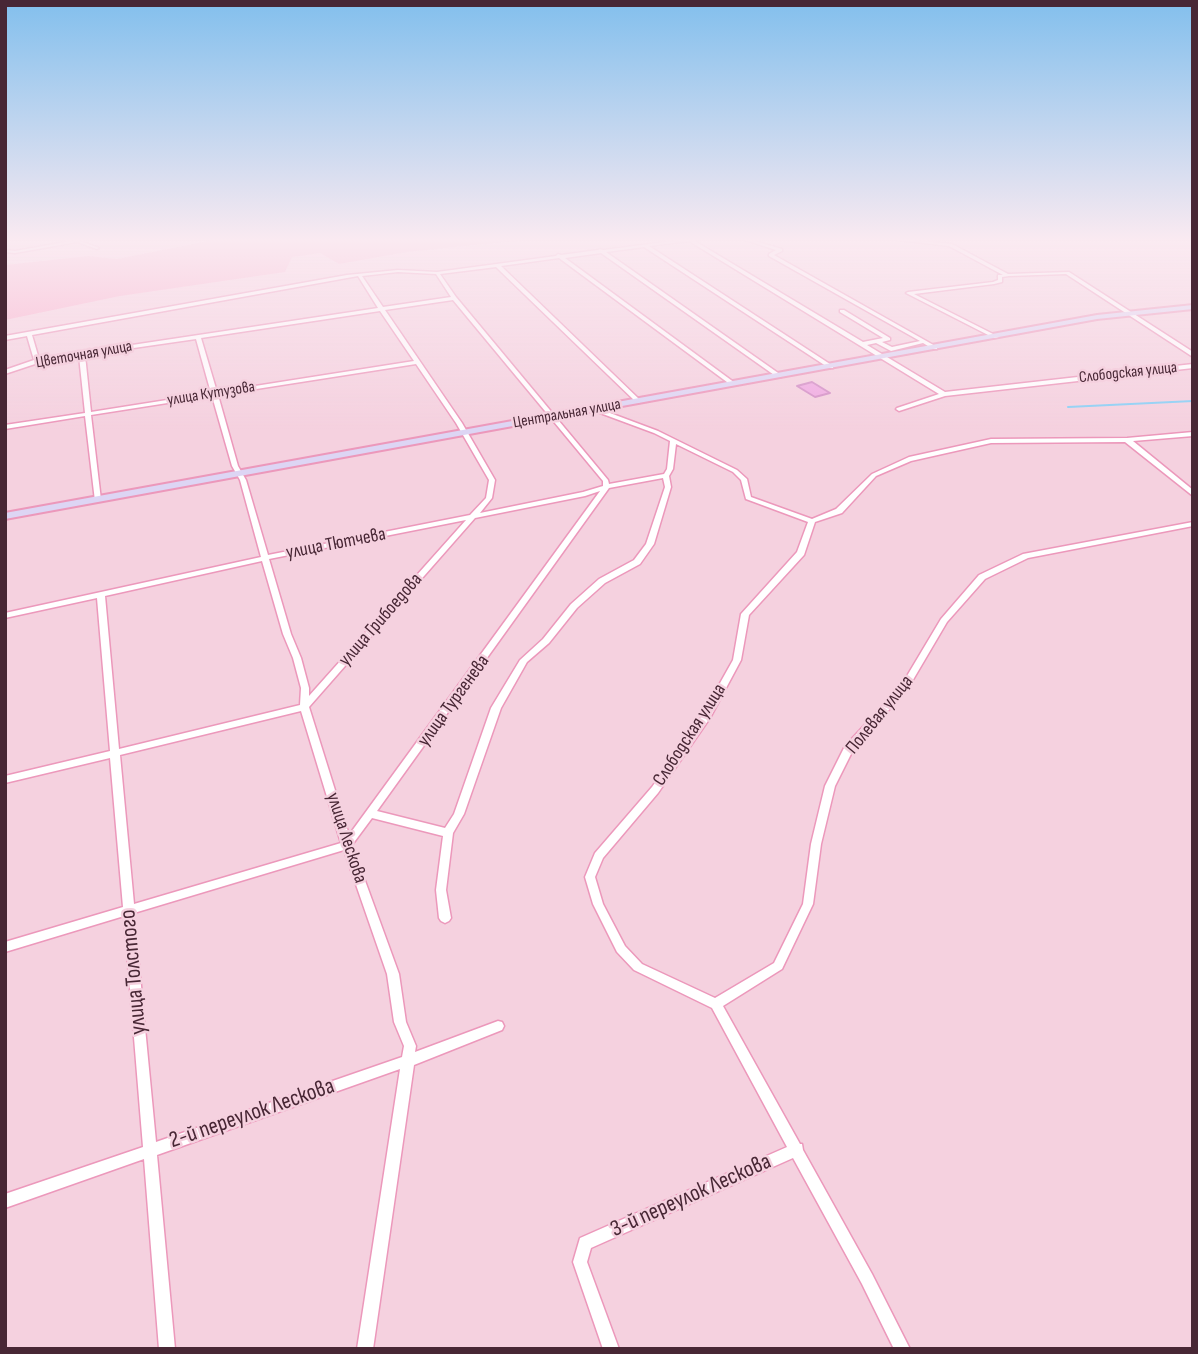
<!DOCTYPE html>
<meta charset="utf-8">
<style>
body{margin:0}
#map{position:relative;width:1198px;height:1354px;overflow:hidden;background:#f5d1df;font-family:"Sofia Sans Condensed",sans-serif}
canvas{display:block}
.frame{position:absolute;inset:0;border:7px solid #482735;pointer-events:none}
</style>
<div id="map">
<canvas width="1198" height="1354"></canvas>
<div class="frame"></div>
</div>
<script>
const ctx = document.querySelector('canvas').getContext('2d');
ctx.lineJoin = 'round';
function paint(path, color) {
  ctx.fillStyle = color;
  ctx.fill(path, 'evenodd');
}
function toPath(rows) {
  const path = new Path2D();
  for (const r of rows) {
    path.moveTo(r[0], r[1]);
    for (let i = 2; i < r.length; i += 2) path.lineTo(r[i], r[i + 1]);
  }
  return path;
}
function trace(path, color, width, dash) {
  ctx.strokeStyle = color;
  ctx.lineWidth = width;
  ctx.lineCap = dash ? 'butt' : 'round';
  ctx.setLineDash(dash || []);
  ctx.stroke(path);
}
function label(font, color, halo, rows, align = 'center') {
  ctx.font = font + ' "Sofia Sans Condensed",sans-serif';
  ctx.lineWidth = 5;
  ctx.setLineDash([]);
  ctx.textBaseline = 'middle';
  ctx.strokeStyle = halo;
  ctx.fillStyle = color;
  for (const [text, x, y, turn = 0] of rows) {
    ctx.save();
    ctx.translate(x, y);
    ctx.rotate((+turn || 0) * Math.PI / 180);
    ctx.textAlign = isNaN(turn) ? turn : align;
    if (halo) ctx.strokeText(text, 0, 0);
    ctx.fillText(text, 0, 0);
    ctx.restore();
  }
}
paint(toPath([
 [213,240,526,240,407,252,339,264,320,253,292,257,285,272,120,296,5,320,5,265,88,256,117,259]
]), '#f9afcc');
trace(toPath([
 [1068,407,1193,401]
]), '#8acff5', 2);
const building = toPath([
 [812,382,830,393,815,397,797,386,812,382]
]);
paint(building, '#efa9e1');
trace(building, '#d38fc6', 2);
const street = toPath([
 [77,240,99,248,97,249,77,242,15,253,5,252,5,250,15,251,77,240],
 [680,240,693,240,863,342,883,338,840,312,840,310,844,310,890,338,890,340,882,342,892,347,920,341,769,256,769,254,776,250,745,240,751,240,782,249,782,251,774,255,937,347,937,349,933,349,923,343,891,351,876,343,867,345,945,392,1193,364,1193,368,945,396,899,411,896,409,897,408,939,394,689,241,649,246,833,366,833,368,829,368,644,247,606,252,781,375,781,377,777,377,601,253,565,258,735,383,735,385,731,385,559,258,501,266,640,400,640,402,638,403,636,402,496,267,440,274,456,297,608,480,609,484,664,474,667,469,670,441,654,433,592,410,592,408,594,407,658,431,737,470,747,479,751,497,812,519,836,509,872,474,909,457,991,439,1127,438,1193,432,1193,436,1133,441,1193,490,1193,496,1125,442,991,443,911,461,876,476,842,513,815,522,804,555,749,615,741,660,710,718,658,793,603,858,595,877,603,904,625,946,642,964,715,998,774,963,803,904,811,844,825,786,845,746,901,686,941,619,979,575,1023,554,1193,522,1193,526,1028,558,985,579,947,622,907,690,854,748,835,786,821,844,813,904,782,969,723,1006,800,1144,802,1144,803,1150,872,1274,910,1349,894,1349,862,1284,793,1158,591,1248,587,1262,619,1349,603,1349,573,1262,580,1238,787,1147,712,1008,634,970,617,952,593,904,585,877,595,853,652,787,701,717,733,660,741,614,797,552,808,522,746,499,741,480,733,472,676,444,673,469,669,476,671,487,654,544,640,564,605,583,577,608,549,643,527,662,501,708,464,814,453,833,446,890,451,918,449,921,445,923,441,921,439,918,436,890,443,836,372,818,352,845,399,974,406,1022,416,1046,415,1052,498,1021,502,1022,504,1026,502,1030,414,1065,373,1349,357,1349,400,1069,157,1155,175,1349,159,1349,144,1159,5,1208,5,1194,143,1147,124,916,5,952,5,942,123,907,110,758,5,783,5,776,110,751,97,598,5,618,5,613,261,557,240,480,232,466,212,396,91,415,101,500,99,501,95,501,85,416,5,429,5,425,85,413,79,356,38,363,5,374,5,370,34,360,27,336,5,340,5,336,347,275,398,270,437,272,556,256,558,254,561,255,598,250,600,249,603,250,680,240],
 [398,272,436,274,451,297,383,307,362,276,398,272],
 [358,276,378,308,39,359,32,335,358,276],
 [453,300,603,481,603,486,583,492,480,513,492,498,495,480,462,423,385,310,453,300],
 [380,311,414,361,217,392,201,338,380,311],
 [196,339,211,393,91,412,85,355,196,339],
 [416,364,456,423,489,480,486,498,470,515,268,555,246,480,238,466,218,395,416,364],
 [663,478,665,487,646,544,634,560,599,579,571,604,543,639,520,660,491,708,454,814,445,828,377,811,609,488,663,478],
 [600,491,349,835,309,707,475,518,585,496,600,491],
 [466,520,309,696,309,688,301,658,291,634,269,559,466,520],
 [262,561,283,634,293,658,301,688,300,705,119,749,105,596,262,561],
 [301,711,341,843,134,904,120,755,301,711],
 [344,850,387,974,394,1022,404,1046,402,1057,156,1142,134,913,344,850],
 [898,240,910,240,952,244,1008,274,1069,272,1193,352,1193,357,1066,274,1009,276,1002,277,1002,282,994,284,914,294,999,337,994,338,906,293,908,292,993,282,998,280,998,275,1003,275,949,246,898,240]
]);
const secondary = toPath([
 [1193,305,1193,309,1097,319,5,519,5,513,1097,315,1193,305]
]);
trace(street, '#ec98bb', 3);
trace(secondary, '#ec98bb', 4);
paint(street, '#fff');
paint(secondary, '#ddd5f4');
const sky = ctx.createLinearGradient(0, 0, 0, 429);
sky.addColorStop(0, '#82bfed');
sky.addColorStop(0.56, '#faeaf1');
sky.addColorStop(1, '#faeaf100');
ctx.fillStyle = sky;
ctx.fillRect(0, 0, 1198, 429);
label('16px', '#482735', '#f5d1df', [
 ["Цветочная улица",84,355,-10],
 ["Слободская улица",1128,373,-6],
 ["улица Кутузова",211,394,-9],
 ["Центральная улица",567,414,-10]
]);
label('19px', '#482735', '#f5d1df', [
 ["улица Тютчева",336,544,-11],
 ["улица Грибоедова",381,620,-49],
 ["улица Тургенева",454,701,-54],
 ["Полевая улица",880,715,-51],
 ["Слободская улица",690,735,-57],
 ["улица Лескова",346,838,72]
]);
label('23px', '#482735', '#f5d1df', [
 ["улица Толстого",134,972,-95],
 ["2-й переулок Лескова",252,1114,-19],
 ["3-й переулок Лескова",691,1196,-24]
]);
</script>
